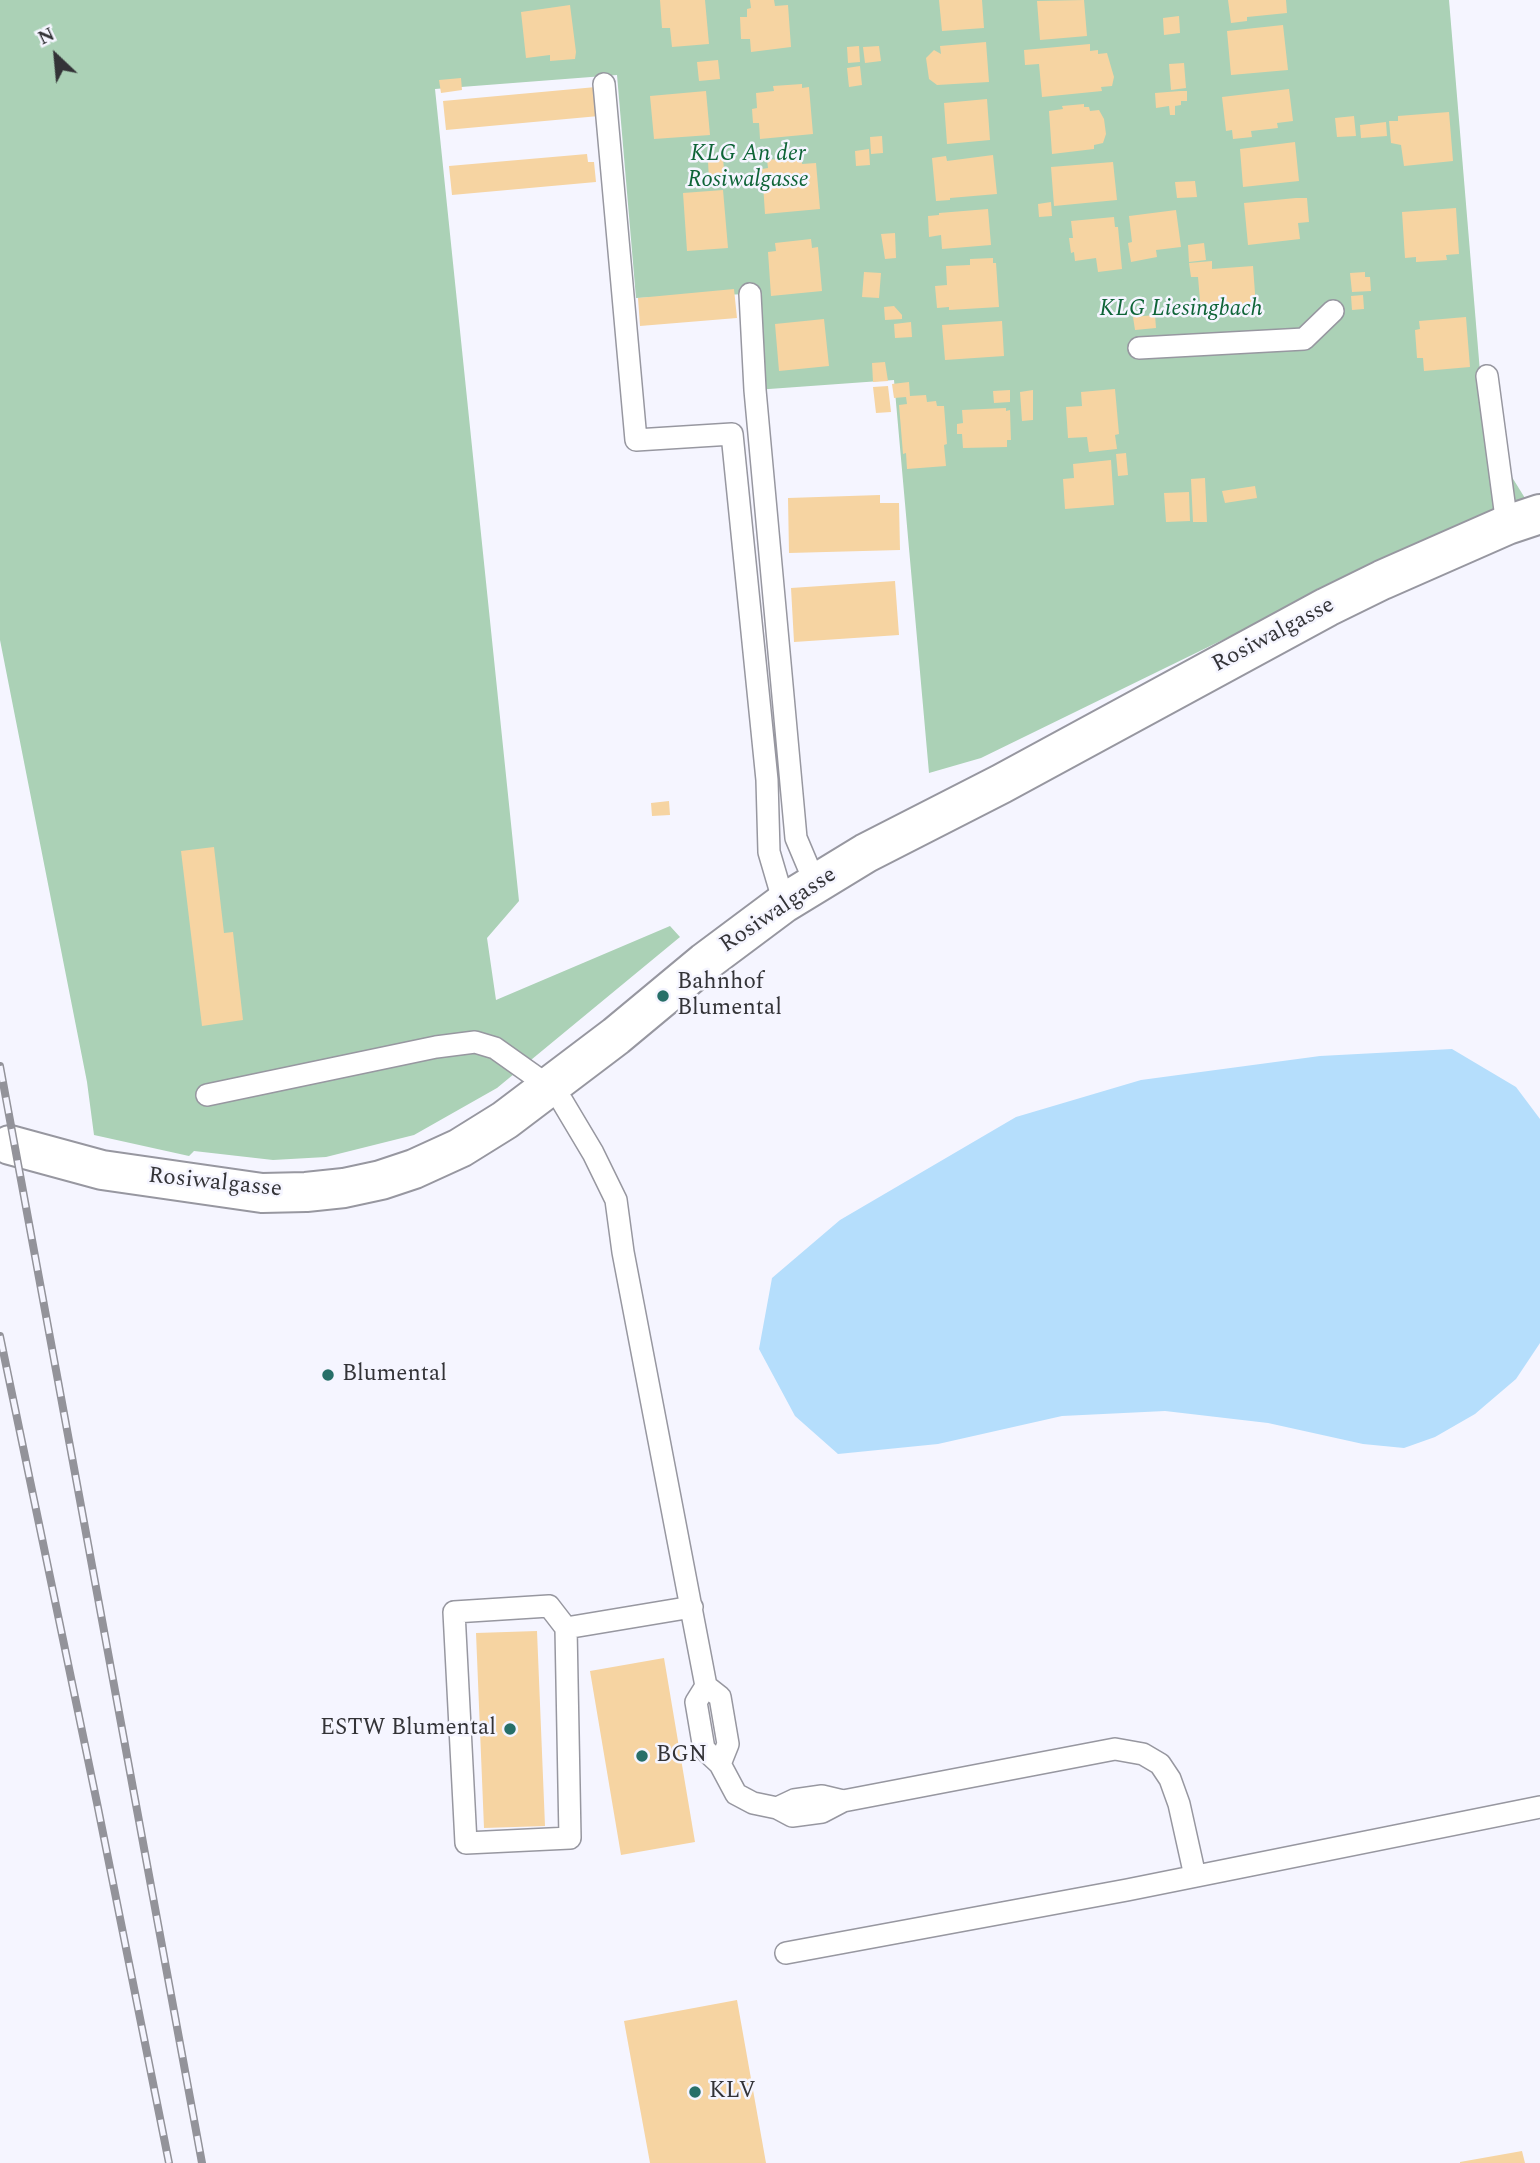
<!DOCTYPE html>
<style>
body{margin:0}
#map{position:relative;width:1540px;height:2163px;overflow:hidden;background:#f5f5ff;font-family:Spectral,serif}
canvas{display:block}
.north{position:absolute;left:21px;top:21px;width:70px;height:70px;-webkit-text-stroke:5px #f5f5ff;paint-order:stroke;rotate:334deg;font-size:19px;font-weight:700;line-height:28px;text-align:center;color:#333337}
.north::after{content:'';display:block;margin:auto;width:24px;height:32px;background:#333337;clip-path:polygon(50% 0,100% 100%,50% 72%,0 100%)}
</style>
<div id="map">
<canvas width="1540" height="2163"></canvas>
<div class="north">N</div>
</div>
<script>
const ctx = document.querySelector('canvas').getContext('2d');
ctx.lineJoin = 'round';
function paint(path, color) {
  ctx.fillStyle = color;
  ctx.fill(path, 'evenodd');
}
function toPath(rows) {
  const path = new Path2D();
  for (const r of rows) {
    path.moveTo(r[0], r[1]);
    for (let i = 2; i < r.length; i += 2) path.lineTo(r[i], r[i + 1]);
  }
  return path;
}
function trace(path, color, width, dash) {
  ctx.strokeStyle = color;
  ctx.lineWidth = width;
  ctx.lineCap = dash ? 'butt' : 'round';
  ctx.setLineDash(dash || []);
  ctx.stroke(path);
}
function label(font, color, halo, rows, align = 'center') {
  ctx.font = font + ' Spectral,serif';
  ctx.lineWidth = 5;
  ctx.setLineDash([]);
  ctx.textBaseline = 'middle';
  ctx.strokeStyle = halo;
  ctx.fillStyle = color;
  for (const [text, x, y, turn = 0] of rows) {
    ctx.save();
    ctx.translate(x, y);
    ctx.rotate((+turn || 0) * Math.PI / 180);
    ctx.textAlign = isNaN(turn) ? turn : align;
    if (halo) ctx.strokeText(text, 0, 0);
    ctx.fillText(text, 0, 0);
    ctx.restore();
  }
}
paint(toPath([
 [0,0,1449,0,1480,372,1502,461,1528,503,1380,563,981,758,929,773,894,380,755,390,749,294,636,298,617,75,435,89,519,901,487,938,496,1000,670,926,680,937,497,1088,414,1135,326,1157,273,1160,194,1151,189,1156,94,1135,87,1082,0,640]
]), '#abd1b6');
paint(toPath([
 [1452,1049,1516,1087,1540,1119,1540,1343,1516,1379,1475,1414,1435,1437,1404,1448,1363,1444,1268,1423,1165,1411,1062,1416,938,1444,838,1454,795,1416,759,1349,772,1278,840,1220,1016,1117,1141,1080,1320,1056]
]), '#b5defc');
paint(toPath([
 [660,0,705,0,709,44,672,47,670,28,662,28],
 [750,0,774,0,775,6,788,5,791,47,751,52,750,39,741,39,740,17,747,17,747,9,751,8],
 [939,0,982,0,984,28,942,31],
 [1084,0,1087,36,1040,40,1037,1],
 [1228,0,1286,0,1287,13,1247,17,1247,21,1231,23],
 [570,5,576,52,575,59,550,61,550,55,526,58,521,12],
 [1179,16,1180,33,1164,35,1163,18],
 [1283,25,1288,70,1231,75,1227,31],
 [986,42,989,82,937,85,929,79,926,58,934,50,941,54,940,46],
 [1090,44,1090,51,1098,50,1098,54,1107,53,1114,77,1112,86,1101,87,1102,91,1042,97,1039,64,1025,65,1024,50],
 [859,46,860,62,848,63,847,47],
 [879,46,881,61,865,63,863,47],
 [718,60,720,79,699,81,697,62],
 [1184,63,1186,88,1171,90,1169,64],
 [860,66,862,85,849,87,847,68],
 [461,78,462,90,441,93,439,80],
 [802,84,802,88,809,87,813,134,760,139,759,123,753,123,752,109,757,108,756,93,774,91,773,86],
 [596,87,599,116,446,130,443,101],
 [1289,89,1293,121,1277,123,1278,128,1251,131,1252,137,1233,139,1232,130,1226,131,1222,97],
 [706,91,710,135,654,139,650,96],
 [1180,91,1187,91,1187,101,1181,101,1181,105,1175,106,1175,115,1170,115,1169,106,1156,108,1155,93],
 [987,99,990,140,947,144,944,103],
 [1084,104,1084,107,1089,107,1090,111,1099,110,1104,119,1106,134,1103,143,1094,145,1094,149,1052,154,1049,111,1063,109,1062,106],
 [1449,112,1453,161,1404,166,1401,145,1391,143,1389,121,1398,121,1398,116],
 [1354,116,1356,136,1337,137,1335,118],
 [1386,122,1387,136,1361,138,1360,125],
 [882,136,883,153,871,154,870,137],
 [1295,142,1299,181,1243,187,1240,149],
 [869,149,870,165,856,166,855,151],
 [587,154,588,162,594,162,596,182,452,195,449,166],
 [993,155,997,194,950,198,950,200,936,201,932,158,946,156,947,161],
 [802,157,802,164,816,163,820,209,765,214,762,169,768,168,767,160],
 [723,159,725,179,709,181,708,161],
 [1113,162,1117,200,1054,206,1051,167],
 [1195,181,1197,197,1177,198,1175,182],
 [723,190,728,248,687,251,683,193],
 [1296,198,1307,198,1309,222,1298,223,1300,239,1248,245,1244,203],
 [1051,202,1052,216,1039,217,1038,204],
 [1456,208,1459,254,1446,255,1447,260,1416,262,1416,257,1405,258,1402,212],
 [988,209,991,245,942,249,941,235,929,237,928,216,939,215,939,213],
 [1176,210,1181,247,1156,250,1157,257,1131,262,1128,243,1132,242,1129,216],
 [1114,217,1115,227,1118,227,1122,269,1098,272,1096,258,1075,261,1074,252,1071,253,1069,238,1073,238,1071,221],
 [895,233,896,258,885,259,881,234],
 [811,239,812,248,818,247,822,291,771,296,768,252,776,251,775,243],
 [1204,243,1206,260,1189,262,1188,245],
 [993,258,993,263,996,263,999,307,949,310,949,307,937,308,935,286,947,285,946,266,970,265,970,259],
 [1212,261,1212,269,1253,266,1256,307,1201,312,1198,277,1191,277,1189,263],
 [864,272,881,273,879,298,862,297],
 [1365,272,1365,277,1370,277,1371,291,1352,292,1350,273],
 [734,289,737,318,640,326,638,298],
 [1363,295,1364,309,1352,310,1351,296],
 [894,306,902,315,902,319,885,320,884,307],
 [1155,315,1156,328,1135,330,1133,317],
 [1466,317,1470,367,1424,371,1423,358,1417,358,1415,330,1420,329,1419,321],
 [824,319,829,366,779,371,775,324],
 [1002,321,1004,356,945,360,942,325],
 [911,322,912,337,895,338,894,324],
 [885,362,888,381,873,382,872,363],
 [909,382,910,396,926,395,927,402,936,401,937,406,944,406,947,444,944,445,946,466,907,469,906,453,903,454,899,405,907,404,906,397,894,398,892,384],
 [888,386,891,412,876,413,873,387],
 [1115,389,1119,434,1115,435,1117,449,1089,452,1087,437,1068,438,1066,407,1082,406,1081,392],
 [1010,390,1010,402,994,403,993,391],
 [1033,390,1033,420,1022,421,1020,392],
 [1006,408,1006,411,1010,410,1011,440,1007,440,1007,447,963,448,962,434,957,434,957,424,963,423,962,410],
 [1126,453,1128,475,1118,476,1116,454],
 [1111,460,1114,505,1065,509,1063,479,1074,478,1073,464],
 [1205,478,1207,522,1193,522,1191,479],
 [1255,486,1257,498,1225,503,1222,491],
 [1189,492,1190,521,1166,522,1164,493],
 [880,495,880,503,899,503,900,550,789,553,788,498],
 [895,581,899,635,794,642,791,588],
 [669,801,670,815,652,816,651,803],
 [214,847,224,933,233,932,243,1020,202,1026,181,851],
 [537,1631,545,1826,484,1828,476,1633],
 [664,1658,695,1842,621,1855,590,1671],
 [737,2000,766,2163,650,2163,624,2021],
 [1522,2151,1525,2163,1460,2163,1460,2162]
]), '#f6d4a2');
const lane = toPath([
 [604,84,636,440,732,434,767,780,769,852,784,903],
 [750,294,755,390,796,838,815,883],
 [1139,348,1304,339,1333,311],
 [1487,376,1507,525],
 [207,1095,436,1047,475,1042,495,1048,550,1087,562,1101,593,1153,616,1200,623,1252,706,1686,696,1702,704,1749,720,1764,736,1794,753,1803,777,1808,792,1816,822,1812,843,1801,1115,1749,1143,1754,1160,1764,1170,1779,1179,1804,1195,1876],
 [549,1606,566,1628,570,1838,466,1843,454,1612,549,1606],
 [566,1628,692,1607],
 [706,1686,720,1697,728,1744,720,1764],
 [777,1808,794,1800,822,1796,843,1801],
 [786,1953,1127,1890,1540,1807]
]);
const street = toPath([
 [10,1145,102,1170,262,1193,306,1192,344,1188,381,1180,414,1169,460,1148,505,1120,616,1036,705,962,784,903,866,853,1001,784,1327,607,1382,580,1507,525,1540,514]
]);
trace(lane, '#9797a0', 24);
trace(street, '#9797a0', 42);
trace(lane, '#fff', 21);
trace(street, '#fff', 38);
const rail = toPath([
 [0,1066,202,2163],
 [0,1336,97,1803,169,2163]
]);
trace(rail, '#93939a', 8);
trace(rail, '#f5f5ff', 5, [16]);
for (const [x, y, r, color] of [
 [663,996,7,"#276f68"],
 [328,1375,7,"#276f68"],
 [510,1729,7,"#276f68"],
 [642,1756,7,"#276f68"],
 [695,2092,7,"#276f68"]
]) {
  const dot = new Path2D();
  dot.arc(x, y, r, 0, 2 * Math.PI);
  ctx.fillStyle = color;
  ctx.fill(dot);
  trace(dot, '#f5f5ff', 2.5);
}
label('italic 23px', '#0e6437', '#f5f5ff', [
 ["KLG An der",748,155],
 ["Rosiwalgasse",748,181],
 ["KLG Liesingbach",1181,310]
]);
label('23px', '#333337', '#f5f5ff', [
 ["Rosiwalgasse",1274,636,-28],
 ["Rosiwalgasse",779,911,-34],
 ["Rosiwalgasse",215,1184,6]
]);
label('23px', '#333337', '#f5f5ff', [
 ["Bahnhof",677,983],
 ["Blumental",677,1009],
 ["Blumental",342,1375],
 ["ESTW Blumental",496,1729,"right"],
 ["BGN",656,1756],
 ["KLV",709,2092]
], 'left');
</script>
